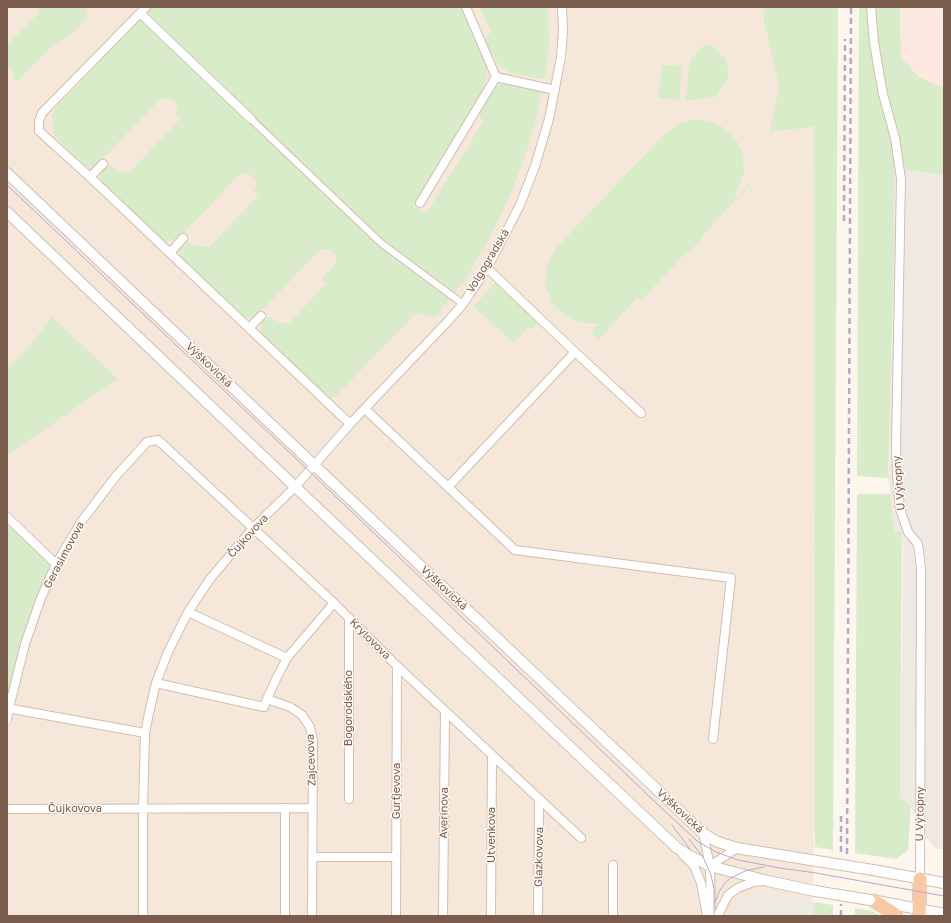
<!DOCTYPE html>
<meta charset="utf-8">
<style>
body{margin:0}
#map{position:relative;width:951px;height:923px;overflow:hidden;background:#fdf6ec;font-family:"Golos Text",sans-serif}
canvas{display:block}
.frame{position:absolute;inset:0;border:8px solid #7a5c4d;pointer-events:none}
</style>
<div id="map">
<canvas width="951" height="923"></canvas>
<div class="frame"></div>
</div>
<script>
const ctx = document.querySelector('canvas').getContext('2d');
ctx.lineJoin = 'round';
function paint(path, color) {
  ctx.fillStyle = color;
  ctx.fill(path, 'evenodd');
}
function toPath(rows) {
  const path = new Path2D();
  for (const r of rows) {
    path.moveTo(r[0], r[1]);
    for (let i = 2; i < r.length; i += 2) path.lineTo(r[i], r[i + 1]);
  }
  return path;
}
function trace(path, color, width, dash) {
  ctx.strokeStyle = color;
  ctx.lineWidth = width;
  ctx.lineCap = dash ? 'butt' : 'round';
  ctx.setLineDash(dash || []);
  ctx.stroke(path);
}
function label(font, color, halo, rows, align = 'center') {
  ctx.font = font + ' "Golos Text",sans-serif';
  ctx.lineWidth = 3;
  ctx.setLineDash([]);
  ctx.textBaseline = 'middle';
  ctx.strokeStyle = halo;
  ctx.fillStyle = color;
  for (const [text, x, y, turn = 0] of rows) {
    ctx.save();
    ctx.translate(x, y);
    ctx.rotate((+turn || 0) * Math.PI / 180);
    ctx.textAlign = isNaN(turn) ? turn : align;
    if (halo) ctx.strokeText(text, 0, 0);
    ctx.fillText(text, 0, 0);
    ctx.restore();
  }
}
paint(toPath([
 [7,7,763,7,764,22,779,87,769,132,814,127,815,825,812,900,763,891,729,911,729,916,7,916],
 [679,124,744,161,744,173,742,179,740,184,735,194,737,197,751,183,704,234,701,239,688,251,641,301,637,298,598,339,598,324,590,325,572,320,561,313,556,308,549,297,547,290,545,277,553,252,666,132]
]), '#f5e8da');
paint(toPath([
 [900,7,944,7,944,88,919,77,901,57]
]), '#fde8e0');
paint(toPath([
 [894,168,944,175,944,849,935,849,924,834,911,807,900,797,903,550,902,532,895,532,888,478,894,255],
 [763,891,812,900,815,902,814,904,814,916,729,916,729,911,737,902,750,895]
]), '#efe9e4');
paint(toPath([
 [36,7,89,7,84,13,88,17,70,36,55,43,17,82,12,78,15,74,7,67,7,46,40,11],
 [152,7,463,7,486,63,487,71,485,84,482,95,413,206,426,214,483,122,479,114,492,92,497,86,505,82,543,89,535,121,528,147,514,186,495,227,484,248,466,278,445,306,443,305,441,307,443,308,437,316,434,317,417,312,335,397,330,399,265,337,261,331,260,325,263,320,269,317,271,317,276,321,288,324,327,283,320,281,335,264,336,257,332,251,326,249,322,249,319,251,258,314,250,318,246,317,242,315,182,259,180,255,179,250,180,246,185,241,187,241,196,246,209,247,260,194,253,192,256,188,256,180,252,176,245,173,239,175,237,177,179,238,171,241,166,241,161,239,103,183,101,178,102,171,105,168,109,166,112,166,117,170,129,173,182,117,176,115,177,107,174,101,167,98,163,98,159,100,98,164,95,166,91,167,87,166,82,164,55,137,53,128,52,116,55,109],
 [480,7,548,7,549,44,545,78,539,79,511,73,502,68,498,64,484,40,491,32],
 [763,7,838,7,833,850,815,847,814,127,769,132,779,87,764,22],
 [859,7,900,7,901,57,919,77,944,88,944,175,894,168,894,255,888,478,857,476],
 [704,45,712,45,726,60,729,76,716,97,685,101,690,60],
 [662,65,682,66,679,100,658,98],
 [691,120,704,120,715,123,721,126,730,133,738,143,743,155,744,167,744,173,740,184,735,195,737,197,751,182,752,183,704,234,701,239,694,247,688,251,641,301,637,298,598,340,591,333,598,324,586,324,572,320,561,313,552,303,547,290,545,283,546,270,550,258,557,247,666,132,679,124],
 [496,282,535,319,536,326,534,329,527,328,513,343,474,306],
 [52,317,118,379,7,455,7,368,31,344],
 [857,494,890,494,895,532,902,532,900,797,911,807,908,850,896,859,855,853],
 [7,517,56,564,7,708],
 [815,902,833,905,833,916,814,916,814,904],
 [855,908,872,911,880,915,880,916,855,916]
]), '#d8ecc9');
const pedestrian = toPath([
 [251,119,381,243,463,304]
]);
const minor = toPath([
 [146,7,42,113,39,121,39,131,91,178,350,424],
 [871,7,874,42,880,78,883,94,895,138,901,179,896,446,897,475,900,509,908,532,918,544,921,568,920,879],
 [140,13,251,119],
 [496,77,555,90],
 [90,177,103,164],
 [420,203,496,77,466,7],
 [170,253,183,238],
 [487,268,575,352,641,413],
 [249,328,261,316],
 [365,409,515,550,731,578,713,739],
 [448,487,575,352],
 [7,517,56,564],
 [188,612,287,658],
 [349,618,349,799],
 [156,683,264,707,267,699],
 [7,708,145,733],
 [7,720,9,708,25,644,41,598,56,564,81,522,116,476,147,442,158,440,334,603,397,666,581,838],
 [285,808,285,916],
 [7,809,313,808],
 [703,833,710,866,711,916],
 [683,855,694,866,697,873,701,883,707,915],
 [313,857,396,857],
 [710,866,737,848],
 [143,916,143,809,145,733,149,713,156,683,168,652,188,612,210,579,253,528,295,487,350,424,449,320,463,304,487,268,504,236,520,205,535,166,549,119,561,57,563,30,562,7],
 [312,916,313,740,310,727,302,715,290,707,267,699,276,679,287,658,334,603],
 [396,916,397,666],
 [443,916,445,711],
 [491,916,492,755],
 [538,916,539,799],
 [613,916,613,865],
 [718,916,723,905,728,895,738,888,753,882,763,881]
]);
const tertiary = toPath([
 [7,173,314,465,703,833,712,839,718,842,737,848,817,861],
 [7,212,309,500,676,847,688,855,710,866,768,881,815,891],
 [873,870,944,883],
 [877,901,944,914]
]);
const trunk = toPath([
 [874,901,893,913,896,916],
 [919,916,920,879]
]);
trace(pedestrian, '#d1beb0', 8);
trace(minor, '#d1beb0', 10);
trace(tertiary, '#d1beb0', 12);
trace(trunk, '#dad1cd', 15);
trace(pedestrian, '#fff', 6);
trace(minor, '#fff', 8);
trace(tertiary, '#fff', 10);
trace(trunk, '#f9c8a4', 13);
trace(toPath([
 [7,185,309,471,653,800,697,841,716,852,738,860,780,868,816,873,944,896],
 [672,825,690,849],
 [689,839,703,857,711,875,714,889,714,916],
 [715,902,719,892,724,884,731,878,745,871,764,867]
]), '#b9a8c9', 1);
trace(toPath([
 [844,221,845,39],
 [841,852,841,813],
 [847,854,851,7],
 [841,916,841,904]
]), '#b9a8c9', 2.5, [6, 4]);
const tertiaryBridge = toPath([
 [817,861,873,870],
 [815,891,870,900]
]);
trace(tertiaryBridge, '#d1beb0', 12, []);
trace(tertiaryBridge, '#fff', 10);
label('11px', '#7a5c4d', '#fffaf3', [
 ["Volgogradská",488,261,-59],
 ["Výškovická",209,365,44],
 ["U Výtopny",899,483,-95],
 ["Čujkovova",248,536,-48],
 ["Gerasimovova",64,555,-62],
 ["Výškovická",444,588,43],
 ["Krylovova",370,639,45],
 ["Bogorodského",349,708,-90],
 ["Zajcevova",311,760,-92],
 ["Gurťjevova",397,791,-90],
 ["Čujkovova",75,809],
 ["Výškovická",680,811,43],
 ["Averinova",444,813,-89],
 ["U Výtopny",920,814,-89],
 ["Utvenkova",492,835,-90],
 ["Glazkovova",539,857,-89]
]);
</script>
